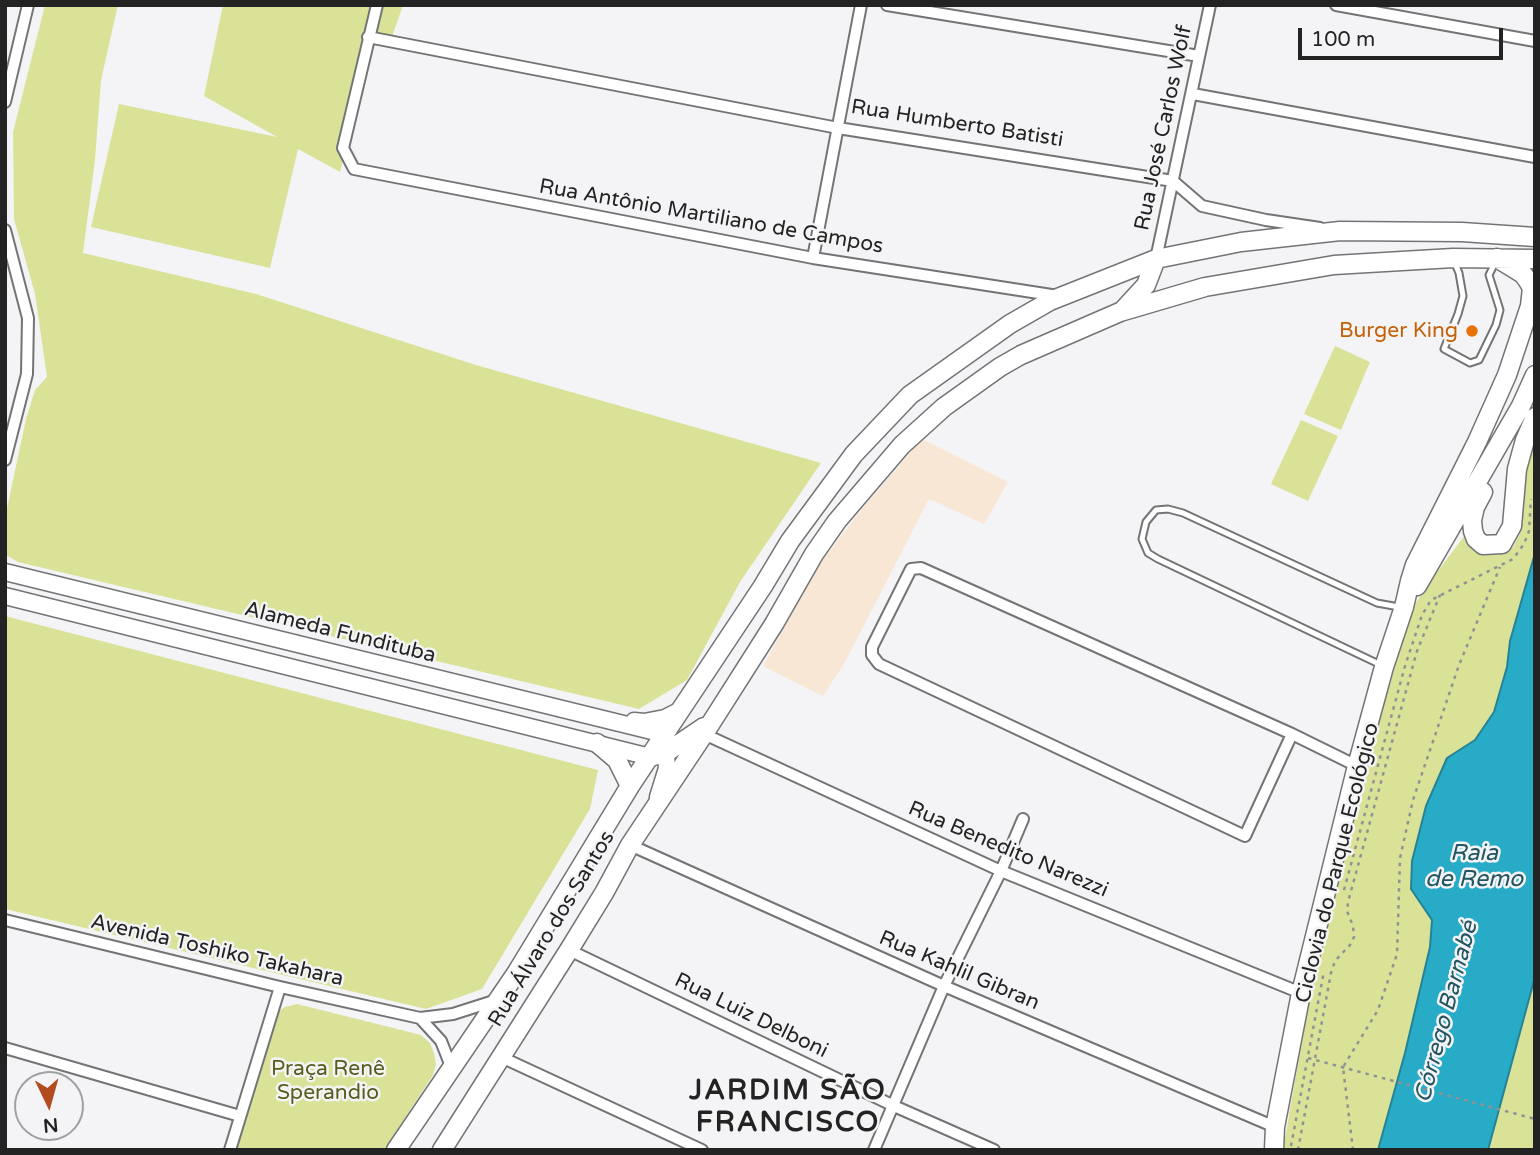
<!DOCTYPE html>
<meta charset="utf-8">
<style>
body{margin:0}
#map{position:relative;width:1540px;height:1155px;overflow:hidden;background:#f4f4f6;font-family:"Varela Round",sans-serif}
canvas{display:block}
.frame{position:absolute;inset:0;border:7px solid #232323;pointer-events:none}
.north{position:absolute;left:14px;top:1071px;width:70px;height:70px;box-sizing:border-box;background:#f4f4f6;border:2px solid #a0a0a2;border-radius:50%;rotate:175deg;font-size:19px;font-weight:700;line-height:28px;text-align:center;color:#232323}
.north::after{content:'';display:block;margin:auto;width:24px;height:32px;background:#b24c1f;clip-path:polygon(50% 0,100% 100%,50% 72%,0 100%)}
.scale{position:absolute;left:1298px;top:28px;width:205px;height:32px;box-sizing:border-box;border:4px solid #232323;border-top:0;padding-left:9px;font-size:21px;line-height:24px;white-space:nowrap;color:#232323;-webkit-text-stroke:5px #f4f4f6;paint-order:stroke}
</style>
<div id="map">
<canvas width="1540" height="1155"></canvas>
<div class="frame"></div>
<div class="north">N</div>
<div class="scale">100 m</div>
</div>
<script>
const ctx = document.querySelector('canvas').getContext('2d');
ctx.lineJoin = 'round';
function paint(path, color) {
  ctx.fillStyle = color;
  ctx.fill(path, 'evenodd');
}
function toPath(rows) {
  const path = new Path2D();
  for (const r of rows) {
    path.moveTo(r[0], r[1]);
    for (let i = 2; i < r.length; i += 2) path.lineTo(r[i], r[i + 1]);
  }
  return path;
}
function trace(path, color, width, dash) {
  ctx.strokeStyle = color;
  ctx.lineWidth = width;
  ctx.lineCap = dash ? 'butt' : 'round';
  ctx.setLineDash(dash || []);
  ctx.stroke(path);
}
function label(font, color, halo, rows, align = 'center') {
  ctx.font = font + ' "Varela Round",sans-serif';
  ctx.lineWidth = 5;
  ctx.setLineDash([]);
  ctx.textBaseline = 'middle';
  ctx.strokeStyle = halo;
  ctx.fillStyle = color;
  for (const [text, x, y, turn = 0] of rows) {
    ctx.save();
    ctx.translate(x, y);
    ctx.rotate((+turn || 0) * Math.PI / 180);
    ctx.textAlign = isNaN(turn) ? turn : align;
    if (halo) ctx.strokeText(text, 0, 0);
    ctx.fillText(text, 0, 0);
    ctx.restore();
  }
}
paint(toPath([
 [922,439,1008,482,984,524,929,499,844,664,823,696,763,666,818,566,862,509]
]), '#f9e7d6');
paint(toPath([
 [45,5,118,5,101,80,95,160,83,253,256,294,476,365,821,463,740,582,687,680,639,709,18,562,6,555,5,518,26,419,35,390,47,377,35,294,14,219,13,132],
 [223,5,381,5,340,172,298,149,270,268,91,227,119,104,277,137,204,96],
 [383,5,403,5,392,37,376,33],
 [1335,346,1370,362,1341,430,1304,414],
 [1301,420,1338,436,1308,501,1271,484],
 [1535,438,1535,1150,1283,1150,1315,966,1361,782,1404,636,1416,603,1425,588,1465,535,1473,548,1483,554,1500,554,1513,547,1520,534,1526,463],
 [5,616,598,770,590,809,482,989,426,1009,5,909],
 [297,1004,421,1035,430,1043,434,1053,436,1064,433,1075,384,1150,236,1150,276,1013,285,1007]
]), '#dae298');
const water = toPath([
 [1535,553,1535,977,1488,1150,1378,1150,1405,1053,1430,947,1432,920,1411,889,1412,861,1426,806,1447,758,1475,740,1494,712,1507,667,1510,641,1535,553]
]);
paint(water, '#28abc6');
trace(water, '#268295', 2);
const lane = toPath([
 [1454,261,1459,273,1463,296,1458,314,1444,349,1470,363,1479,360,1496,325,1500,310,1489,275,1495,263],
 [1381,665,1158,559,1148,553,1142,539,1146,522,1156,510,1168,509,1183,513,1377,603,1399,607]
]);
const street = toPath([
 [377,5,343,148,354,169,813,258,1058,296],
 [887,5,1199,56],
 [1336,5,1535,41],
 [368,37,838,128,1173,181,1202,206,1266,220,1320,228],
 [1193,94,1535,157],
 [5,102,28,5],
 [5,230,28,318,27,374,5,460],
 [813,258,861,5],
 [1156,259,1210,5],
 [704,734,1001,871,1301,993],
 [1292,734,1245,836,879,664,872,655,872,647,911,569,921,568,1292,734,1357,766],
 [630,845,944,986,1275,1127],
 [5,920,280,987,420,1018,453,1014,497,1000],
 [569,950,894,1106,994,1150],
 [420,1018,441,1041,452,1069],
 [5,1048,240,1116],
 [501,1057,702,1150],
 [230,1150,280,987],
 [874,1150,944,986,1001,871,1023,819]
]);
const secondary = toPath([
 [5,572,664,734,667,768,658,797],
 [5,596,650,757],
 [634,721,644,722,665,718,681,710]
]);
const primary = toPath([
 [1123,310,1146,285,1156,259],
 [1483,492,1475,507,1472,520,1473,531,1476,539,1483,545,1502,544,1512,526,1517,469,1525,440,1535,417],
 [1417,586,1521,406,1535,375],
 [597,743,617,760,630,786],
 [650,757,667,752,704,727],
 [396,1150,517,972,630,786,763,586,790,541,854,454,910,395,1010,324,1050,301,1156,259,1241,242,1340,231,1462,232,1535,237],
 [442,1150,569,950,604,893,630,845,704,734,774,624,814,554,837,521,902,445,944,407,1000,367,1021,355,1120,312,1205,287,1334,265,1453,258,1535,259],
 [1274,1150,1275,1127,1301,993,1357,766,1384,667,1404,607,1410,581,1415,565,1477,442,1507,375,1530,306,1532,288,1528,281,1523,274,1497,258]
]);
trace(lane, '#737475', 9);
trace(street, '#737475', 14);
trace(secondary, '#737475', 19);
trace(primary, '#737475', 21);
trace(toPath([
 [1344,890,1405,666,1422,615,1431,600,1513,559,1524,544,1529,531,1531,499],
 [1308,1058,1535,1119],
 [1291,1146,1324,971],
 [1298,1150,1331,973,1335,961,1350,945,1354,937,1353,926,1347,911,1348,902,1417,651,1440,595],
 [1353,1150,1343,1067,1378,1010,1397,954,1400,858,1413,800,1459,665,1500,567]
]), '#929293', 2.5, [3.5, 5]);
trace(lane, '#fff', 5);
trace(street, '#fff', 10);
trace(secondary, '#fff', 16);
trace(primary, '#fff', 18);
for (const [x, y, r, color] of [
 [1472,331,7,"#e8710a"]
]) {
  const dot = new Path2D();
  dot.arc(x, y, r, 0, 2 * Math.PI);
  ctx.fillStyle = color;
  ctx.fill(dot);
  trace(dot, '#f4f4f6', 2.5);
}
label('21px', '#232323', '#f4f4f6', [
 ["Rua Humberto Batisti",957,124,9],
 ["Rua José Carlos Wolf",1164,128,-78],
 ["Rua Antônio Martiliano de Campos",711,217,10],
 ["Alameda Fundituba",340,633,14],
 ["Rua Benedito Narezzi",1008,850,23],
 ["Ciclovia do Parque Ecológico",1338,863,-76],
 ["Rua Álvaro dos Santos",552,929,-59],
 ["Avenida Toshiko Takahara",217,951,13],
 ["Rua Kahlil Gibran",959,971,23],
 ["Rua Luiz Delboni",751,1016,26]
]);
label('21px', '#c56008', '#f4f4f6', [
 ["Burger King",1458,331]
], 'right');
label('21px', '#585d1d', '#f4f4f6', [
 ["Praça Renê",328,1069],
 ["Sperandio",328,1093]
]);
label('italic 23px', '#225561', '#f4f4f6', [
 ["Raia",1474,854],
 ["de Remo",1474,880],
 ["Córrego Barnabé",1447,1012,-75]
]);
ctx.letterSpacing = '2px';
label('bold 28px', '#232323', '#f4f4f6', [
 ["JARDIM SÃO",788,1092],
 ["FRANCISCO",788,1124]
]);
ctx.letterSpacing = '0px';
</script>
